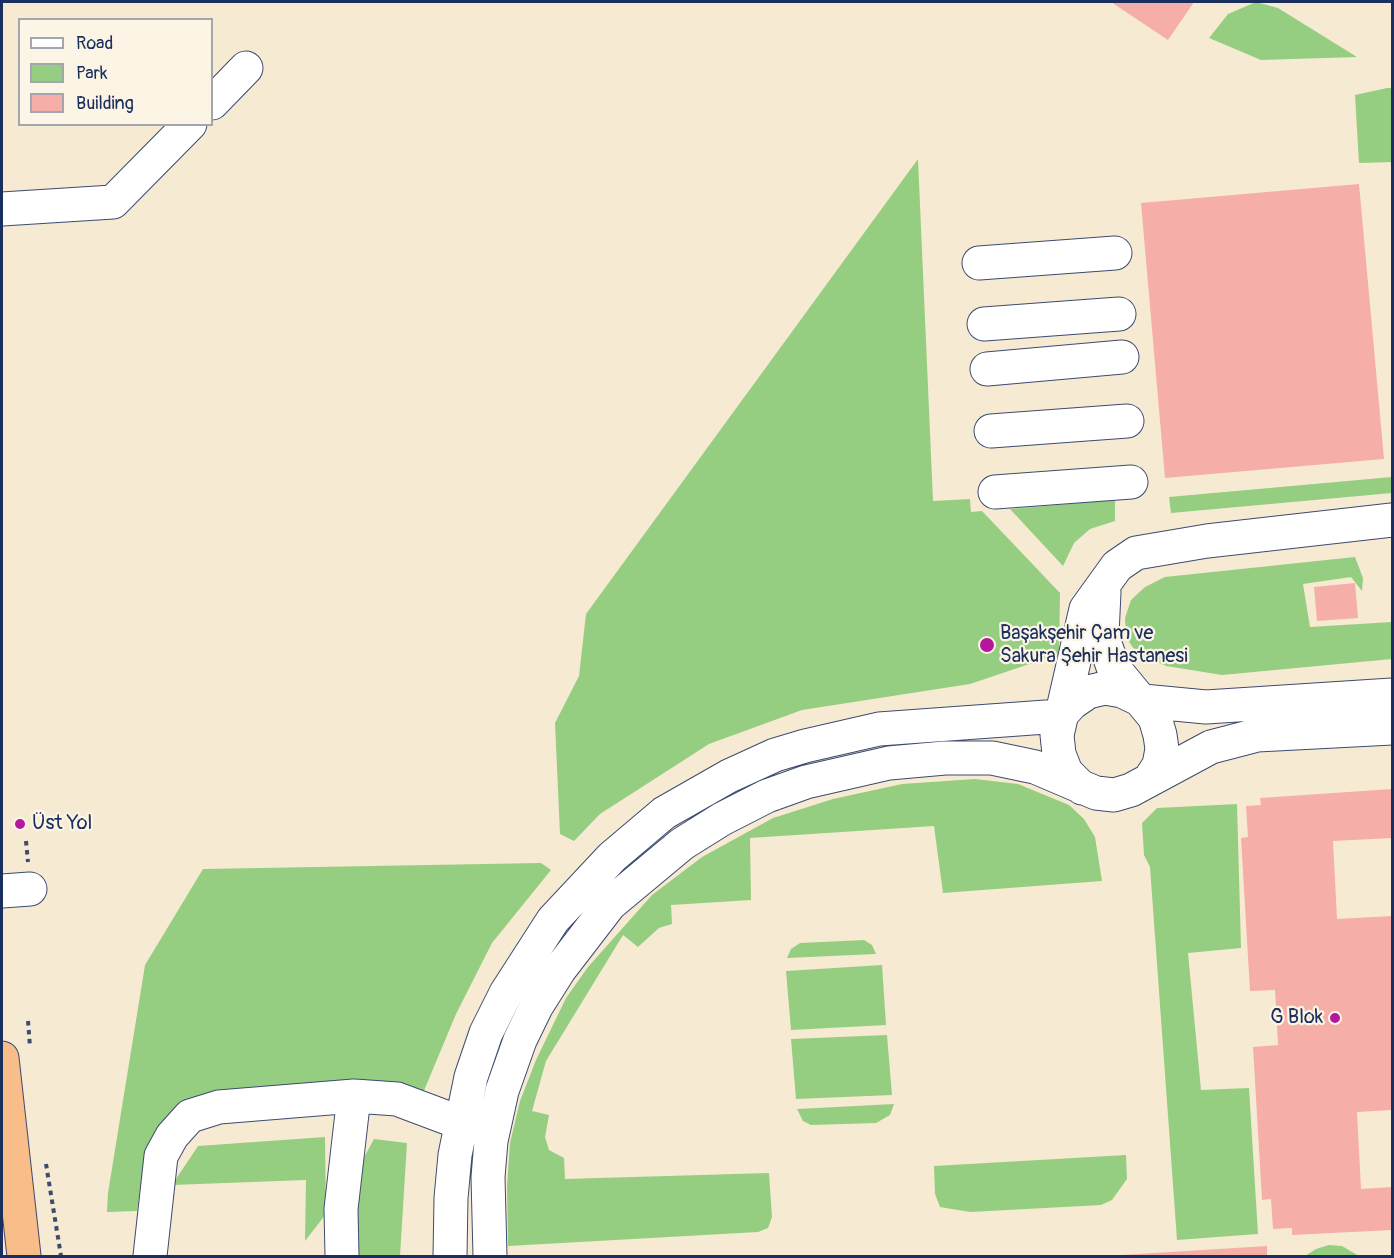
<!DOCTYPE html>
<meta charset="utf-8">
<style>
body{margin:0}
#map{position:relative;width:1394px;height:1258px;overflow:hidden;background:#f7ead2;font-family:Pangolin,sans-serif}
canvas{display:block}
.frame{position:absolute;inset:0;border:3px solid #1b2f5e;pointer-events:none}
.legend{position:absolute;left:18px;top:18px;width:195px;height:108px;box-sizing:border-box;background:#fcf5e5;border:2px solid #a2a6af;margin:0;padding:8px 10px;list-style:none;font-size:18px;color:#1b2f5e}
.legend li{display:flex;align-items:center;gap:12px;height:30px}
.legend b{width:30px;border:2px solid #a2a6af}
</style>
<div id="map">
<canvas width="1394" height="1258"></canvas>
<div class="frame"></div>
<ul class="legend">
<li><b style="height:8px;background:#fff"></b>Road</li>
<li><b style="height:16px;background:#96ce81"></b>Park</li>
<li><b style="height:16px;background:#f6aea9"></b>Building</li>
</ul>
</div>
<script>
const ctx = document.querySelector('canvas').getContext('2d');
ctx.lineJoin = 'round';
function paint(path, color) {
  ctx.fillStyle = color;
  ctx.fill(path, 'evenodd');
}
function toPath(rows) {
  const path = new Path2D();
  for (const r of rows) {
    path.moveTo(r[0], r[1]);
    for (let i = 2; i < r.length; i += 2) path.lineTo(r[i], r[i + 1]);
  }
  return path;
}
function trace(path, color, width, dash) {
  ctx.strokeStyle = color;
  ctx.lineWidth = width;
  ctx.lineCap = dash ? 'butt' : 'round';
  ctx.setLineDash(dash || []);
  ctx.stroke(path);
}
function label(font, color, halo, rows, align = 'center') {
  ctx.font = font + ' Pangolin,sans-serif';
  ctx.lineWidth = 4.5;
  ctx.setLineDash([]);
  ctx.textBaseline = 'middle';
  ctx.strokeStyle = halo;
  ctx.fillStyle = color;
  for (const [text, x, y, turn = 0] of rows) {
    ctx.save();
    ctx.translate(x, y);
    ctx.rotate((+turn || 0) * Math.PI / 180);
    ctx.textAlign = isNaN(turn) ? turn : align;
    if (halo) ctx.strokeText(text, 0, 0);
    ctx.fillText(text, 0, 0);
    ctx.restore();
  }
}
paint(toPath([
 [1256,2,1278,8,1357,57,1261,60,1209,38,1228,14],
 [1387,88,1392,88,1392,162,1359,163,1355,95],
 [918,159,933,501,970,499,971,512,982,511,1060,593,1059,654,970,684,802,710,709,744,600,814,574,841,560,834,555,723,579,676,586,614],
 [1392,477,1392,493,1171,513,1169,497],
 [1115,500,1115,521,1090,529,1074,543,1063,566,1010,509],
 [1355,557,1363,578,1362,591,1351,577,1303,584,1310,627,1392,622,1392,659,1222,675,1166,666,1136,652,1126,637,1125,618,1131,600,1145,587,1165,577],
 [975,779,1018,784,1069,805,1084,819,1095,837,1102,881,943,893,934,826,750,838,751,900,671,905,672,924,659,928,638,947,623,935,546,1061,532,1111,549,1115,545,1137,549,1150,564,1158,565,1179,769,1173,772,1217,768,1228,758,1232,508,1246,507,1186,510,1143,520,1101,536,1060,566,998,588,967,652,895,702,857,773,818,833,799,902,784],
 [1237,804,1241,948,1188,953,1201,1090,1249,1088,1258,1234,1177,1240,1150,867,1144,855,1142,823,1157,808],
 [541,863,551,870,492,943,456,1014,423,1093,400,1083,208,1097,144,1163,137,1211,107,1212,108,1193,145,965,203,869],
 [864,940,872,945,876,954,787,958,791,949,800,943],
 [882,965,886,1025,791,1030,786,971],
 [887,1035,892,1095,796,1099,791,1039],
 [894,1104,890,1115,876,1123,811,1125,803,1121,797,1109],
 [325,1137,326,1214,305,1241,306,1180,172,1185,198,1146],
 [374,1139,407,1143,400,1256,358,1256,354,1221,362,1161],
 [1126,1155,1127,1179,1112,1200,1101,1205,970,1212,940,1207,935,1194,934,1166],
 [1329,1245,1342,1246,1359,1256,1305,1256,1316,1249]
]), '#96ce81');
paint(toPath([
 [1111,2,1194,2,1168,40],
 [1359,184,1384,459,1165,478,1141,203],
 [1355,583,1358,618,1317,621,1314,587],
 [1392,789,1392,838,1333,841,1337,919,1392,916,1392,1110,1357,1112,1361,1189,1392,1187,1392,1230,1292,1235,1292,1228,1273,1229,1271,1199,1262,1200,1253,1047,1278,1045,1275,990,1250,991,1241,838,1248,837,1246,806,1261,805,1260,798],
 [1267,1246,1267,1256,1122,1256,1122,1255]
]), '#f6aea9');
const minor = toPath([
 [212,103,246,68],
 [2,209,113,202,190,124],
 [979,263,1115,253],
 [984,324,1119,314],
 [987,369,1122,357],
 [991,431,1127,421],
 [995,492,1131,482],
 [1104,592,1102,635,1113,667,1155,718,1160,735,1162,749,1159,765,1150,779],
 [1082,788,1066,772,1059,754,1057,735,1086,609,1117,566,1136,553,1207,541,1392,520],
 [2,891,30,889],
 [150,1256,161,1156,172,1136,190,1116,219,1107,354,1096,397,1099,461,1123],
 [342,1256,341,1209,354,1096],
 [450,1256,451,1198,455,1155,471,1077,486,1033,506,993,553,920,612,857,664,813,729,776,775,755,805,746,879,729,1060,716,1072,703,1088,692,1105,688,1122,691,1143,701,1206,707,1392,695],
 [490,1256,488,1177,491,1141,502,1091,520,1040,536,1007,560,969,610,904,682,844,722,819,767,796,806,782,889,763,945,758,992,758,1035,767,1096,793,1114,795,1131,790,1211,747,1257,735,1392,728]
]);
const highway = toPath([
 [2,1058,24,1256]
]);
trace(minor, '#3c4b6f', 35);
trace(highway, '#3c4b6f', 35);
trace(toPath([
 [26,841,28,862],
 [28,1021,30,1047],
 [46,1164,61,1256]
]), '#3c4b6f', 4, [4.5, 4.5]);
trace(minor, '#fff', 33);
trace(highway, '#f8bd89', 33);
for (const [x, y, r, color] of [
 [987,645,8,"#b5179e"],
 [20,824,6,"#b5179e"],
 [1335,1018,6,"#b5179e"]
]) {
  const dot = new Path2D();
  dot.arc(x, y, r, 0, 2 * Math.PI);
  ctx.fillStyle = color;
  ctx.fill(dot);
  trace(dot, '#fcf5e5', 2);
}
label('20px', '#1b2f5e', '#fcf5e5', [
 ["Başakşehir Çam ve",1000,634],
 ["Sakura Şehir Hastanesi",1000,657],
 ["Üst Yol",32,824],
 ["G Blok",1323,1018,"right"]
], 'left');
</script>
